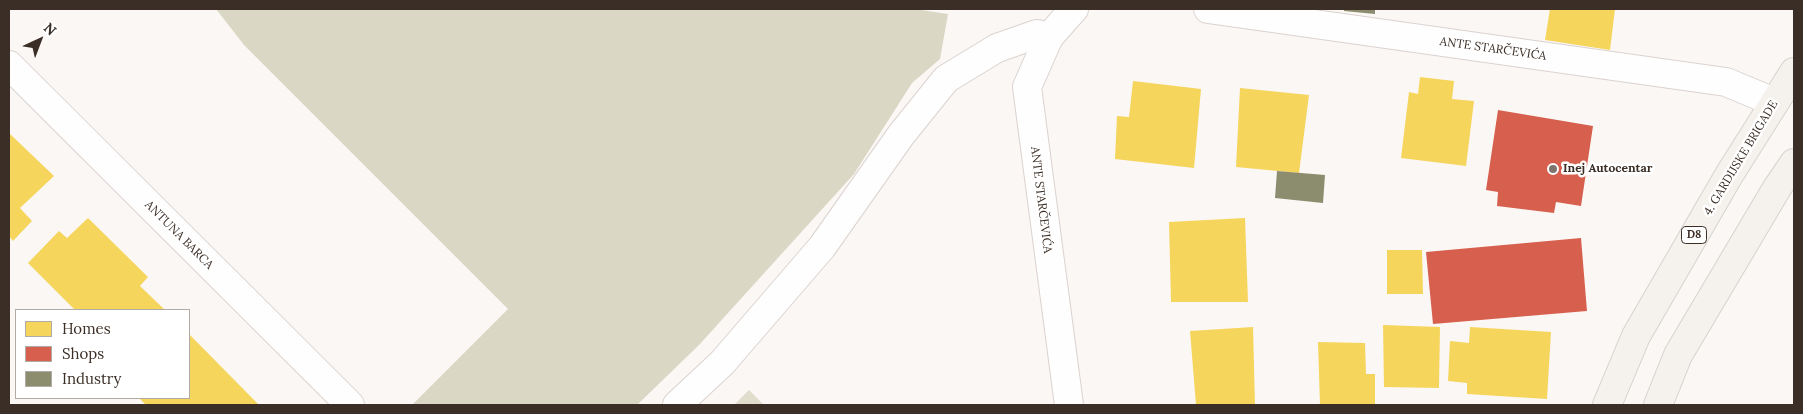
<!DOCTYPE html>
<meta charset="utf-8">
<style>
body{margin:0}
#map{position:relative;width:1803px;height:414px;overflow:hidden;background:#fbf7f5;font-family:Lora,serif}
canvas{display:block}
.frame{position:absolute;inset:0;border:10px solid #3b2e26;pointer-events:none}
.legend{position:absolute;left:15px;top:309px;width:175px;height:90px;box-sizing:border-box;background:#fff;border:1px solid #b1aba8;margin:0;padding:6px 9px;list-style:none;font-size:15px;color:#3b2e26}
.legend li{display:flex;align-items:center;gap:10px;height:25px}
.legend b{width:25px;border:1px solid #b1aba8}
.north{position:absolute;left:15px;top:15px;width:50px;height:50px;-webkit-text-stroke:4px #fff;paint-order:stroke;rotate:43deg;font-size:14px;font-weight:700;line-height:20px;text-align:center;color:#3b2e26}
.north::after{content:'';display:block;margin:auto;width:18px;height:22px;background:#3b2e26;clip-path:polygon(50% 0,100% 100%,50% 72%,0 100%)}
</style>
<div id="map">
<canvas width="1803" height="414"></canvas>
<div class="frame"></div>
<ul class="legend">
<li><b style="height:14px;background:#f6d55c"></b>Homes</li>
<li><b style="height:14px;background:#d6604d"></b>Shops</li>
<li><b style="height:14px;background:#8c8c6e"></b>Industry</li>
</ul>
<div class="north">N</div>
</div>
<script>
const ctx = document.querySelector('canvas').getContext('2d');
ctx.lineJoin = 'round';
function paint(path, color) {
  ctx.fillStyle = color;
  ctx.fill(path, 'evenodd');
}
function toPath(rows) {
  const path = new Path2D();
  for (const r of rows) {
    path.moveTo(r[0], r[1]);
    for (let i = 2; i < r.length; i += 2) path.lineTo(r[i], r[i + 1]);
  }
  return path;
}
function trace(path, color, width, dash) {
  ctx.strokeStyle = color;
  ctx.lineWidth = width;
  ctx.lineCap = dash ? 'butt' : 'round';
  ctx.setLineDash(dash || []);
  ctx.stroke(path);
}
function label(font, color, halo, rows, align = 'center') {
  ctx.font = font + ' Lora,serif';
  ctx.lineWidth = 5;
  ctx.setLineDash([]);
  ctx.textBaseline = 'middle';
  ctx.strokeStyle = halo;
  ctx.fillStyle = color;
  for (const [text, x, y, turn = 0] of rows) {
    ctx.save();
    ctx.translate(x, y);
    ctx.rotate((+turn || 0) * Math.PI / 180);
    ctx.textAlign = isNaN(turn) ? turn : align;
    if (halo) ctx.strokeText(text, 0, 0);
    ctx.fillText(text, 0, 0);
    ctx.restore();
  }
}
paint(toPath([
 [749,390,764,405,734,405]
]), '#e1ddcc');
paint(toPath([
 [216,9,914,9,948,14,940,59,912,83,854,174,699,345,637,405,412,405,508,309,244,45]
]), '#dad7c4');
paint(toPath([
 [1550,9,1615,9,1610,50,1545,40],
 [1420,77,1454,81,1452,99,1474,101,1466,166,1401,158,1409,92,1418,94],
 [1133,81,1201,89,1194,168,1115,159,1117,116,1129,117],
 [1240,88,1309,95,1299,173,1236,167],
 [9,133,54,176,20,208,32,221,13,241,9,236],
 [88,218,148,277,140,286,165,310,75,310,28,263,59,231,67,238],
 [1245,218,1248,302,1171,302,1169,222],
 [1387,250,1422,250,1423,294,1387,294],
 [1383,325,1440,327,1439,388,1384,387],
 [1253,327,1255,405,1196,405,1190,331],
 [1470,327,1551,332,1547,399,1467,394,1467,383,1448,381,1450,341,1469,343],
 [189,334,259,405,146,405,139,398,189,398],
 [1318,342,1365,343,1366,374,1375,374,1375,405,1320,405]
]), '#f6d55c');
paint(toPath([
 [1498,110,1593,126,1581,206,1556,202,1554,213,1497,206,1498,192,1486,190],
 [1581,238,1587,311,1433,324,1426,252]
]), '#d6604d');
paint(toPath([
 [1344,9,1375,9,1375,14,1344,11],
 [1277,171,1325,175,1323,203,1275,198]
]), '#8c8c6e');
const minor = toPath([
 [1208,9,1726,82,1774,102],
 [9,65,350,405],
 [677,405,722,363,822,247,901,135,946,79,997,48,1037,34,1049,37],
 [1069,405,1027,87,1049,37,1074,9]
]);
const major = toPath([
 [1607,405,1636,336,1729,175,1794,72],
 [1658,405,1678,355,1777,188,1794,163]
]);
trace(minor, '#dbd3cf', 30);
trace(major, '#d6d2d0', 30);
trace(minor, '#fefefe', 28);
trace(major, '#f5f1ec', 28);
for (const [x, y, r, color] of [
 [1553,169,5,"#7e746e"]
]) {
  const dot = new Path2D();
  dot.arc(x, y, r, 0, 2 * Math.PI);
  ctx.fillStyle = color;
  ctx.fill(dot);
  trace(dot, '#fff', 2);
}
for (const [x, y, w] of [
 [1694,235,25]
]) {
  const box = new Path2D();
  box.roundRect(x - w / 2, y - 8.5, w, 17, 4);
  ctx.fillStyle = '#fff';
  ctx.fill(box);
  trace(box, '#3b2e26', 1);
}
label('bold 11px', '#3b2e26', null, [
 ["D8",1694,235]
]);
label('12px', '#3b2e26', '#fff', [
 ["ANTE STARČEVIĆA",1493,49,8],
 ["4. GARDIJSKE BRIGADE",1741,158,-59],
 ["ANTE STARČEVIĆA",1041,200,83],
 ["ANTUNA BARCA",179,235,45]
]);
label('bold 12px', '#3b2e26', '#fff', [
 ["Inej Autocentar",1563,169]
], 'left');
</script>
